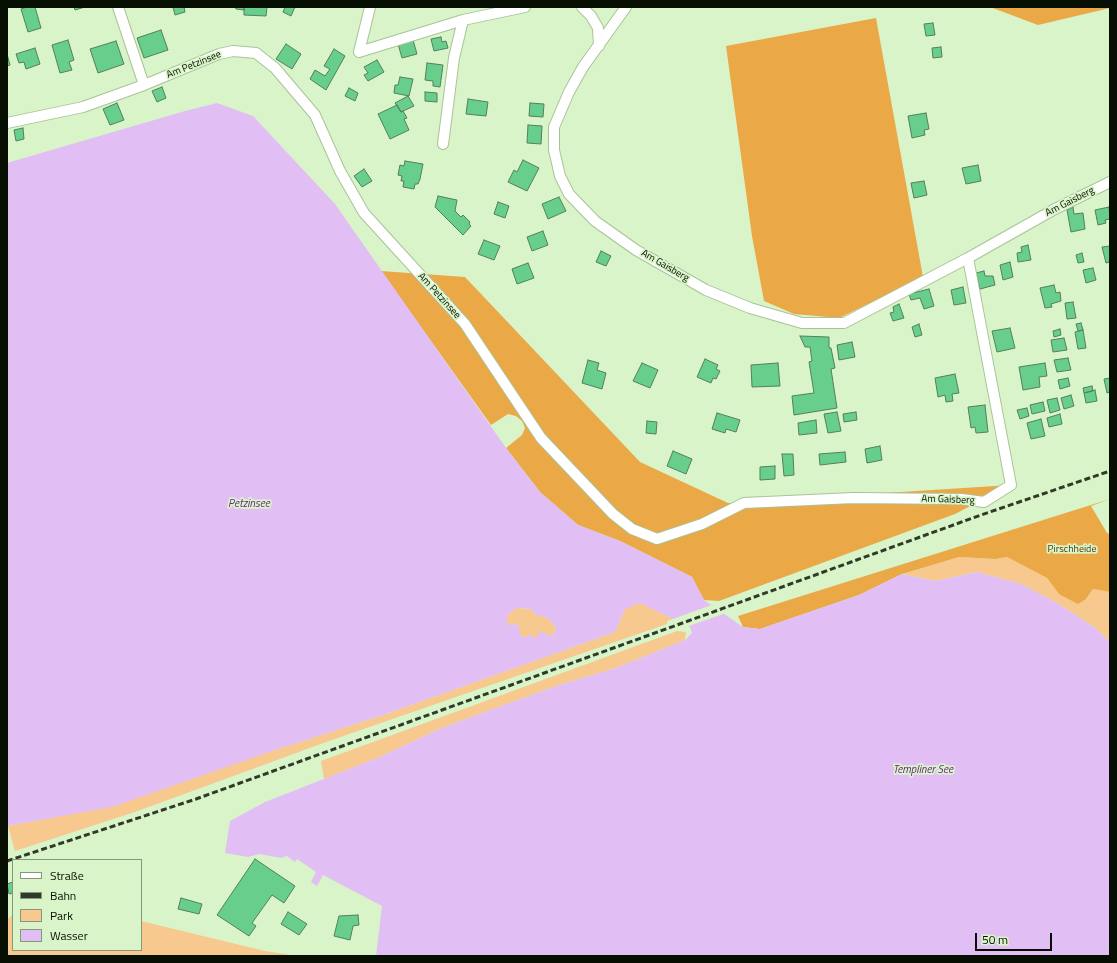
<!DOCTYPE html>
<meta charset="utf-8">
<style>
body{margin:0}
#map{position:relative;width:1117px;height:963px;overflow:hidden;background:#d9f4c8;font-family:"Titillium Web",sans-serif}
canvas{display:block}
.frame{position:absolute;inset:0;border:8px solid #070f03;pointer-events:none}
.legend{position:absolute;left:12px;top:859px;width:130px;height:92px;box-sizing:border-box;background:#d9f4c8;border:1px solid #859879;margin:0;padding:5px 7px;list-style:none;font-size:12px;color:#070f03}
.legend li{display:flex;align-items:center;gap:8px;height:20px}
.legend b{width:20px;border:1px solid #859879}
.scale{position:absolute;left:975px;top:933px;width:77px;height:18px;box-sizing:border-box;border:2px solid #070f03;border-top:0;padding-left:5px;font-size:12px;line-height:14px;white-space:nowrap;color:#070f03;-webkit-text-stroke:3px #d9f4c8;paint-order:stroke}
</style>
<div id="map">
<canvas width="1117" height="963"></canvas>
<div class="frame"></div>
<ul class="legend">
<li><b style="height:5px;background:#fff"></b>Straße</li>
<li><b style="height:5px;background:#2f3a28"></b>Bahn</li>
<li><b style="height:11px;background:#f7c98f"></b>Park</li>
<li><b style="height:11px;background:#e1bff4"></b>Wasser</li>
</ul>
<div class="scale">50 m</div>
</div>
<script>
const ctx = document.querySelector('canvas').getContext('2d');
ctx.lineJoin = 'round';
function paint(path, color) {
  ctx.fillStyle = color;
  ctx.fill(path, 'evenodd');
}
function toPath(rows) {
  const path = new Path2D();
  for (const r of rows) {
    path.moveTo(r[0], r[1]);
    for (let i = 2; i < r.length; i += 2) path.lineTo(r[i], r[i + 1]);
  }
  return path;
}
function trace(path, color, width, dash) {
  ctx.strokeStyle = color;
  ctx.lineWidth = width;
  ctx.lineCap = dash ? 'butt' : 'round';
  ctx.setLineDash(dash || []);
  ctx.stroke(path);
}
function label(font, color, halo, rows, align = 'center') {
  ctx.font = font + ' "Titillium Web",sans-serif';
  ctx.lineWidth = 3.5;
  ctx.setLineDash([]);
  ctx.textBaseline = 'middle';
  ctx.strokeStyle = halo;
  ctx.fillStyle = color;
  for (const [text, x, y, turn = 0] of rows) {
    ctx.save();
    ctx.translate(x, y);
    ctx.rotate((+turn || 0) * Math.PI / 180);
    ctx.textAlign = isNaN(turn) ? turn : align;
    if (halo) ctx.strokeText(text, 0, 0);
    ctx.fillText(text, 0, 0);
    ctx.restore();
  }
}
paint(toPath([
 [959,557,995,559,1007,557,1047,578,1059,594,1086,599,1093,589,1110,592,1110,642,1094,627,1057,603,1021,584,977,572,935,581,902,574],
 [640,602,673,619,667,621,667,624,329,741,135,812,15,851,8,826,38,820,275,750,383,715,615,632,625,609],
 [517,608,531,609,537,616,544,616,554,624,556,631,551,636,534,638,520,636,515,624,510,625,507,622,507,615],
 [677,631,686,632,685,640,616,668,556,686,439,729,380,757,324,779,321,761],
 [13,915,13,950,141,950,141,921,265,951,298,956,7,956,7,919]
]), '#f7c98f');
paint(toPath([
 [990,7,1110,7,1110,8,1038,25],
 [876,18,923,277,839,318,794,314,764,301,752,236,726,46],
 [381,271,465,277,640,462,728,503,1011,485,955,514,719,601,704,600,692,577,620,541,578,525,540,492,506,448,522,435,525,428,522,421,516,416,508,414,491,425],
 [1110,499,1091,506,1107,533,1110,534,1110,592,1093,589,1086,599,1078,604,1059,594,1047,578,1007,557,995,559,959,557,902,574,859,595,760,629,743,627,738,616]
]), '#eaa846');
paint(toPath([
 [217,103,253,116,335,204,506,448,540,492,578,525,620,541,692,577,704,600,743,627,760,629,859,595,902,574,935,581,977,572,1021,584,1057,603,1094,627,1110,642,1110,956,376,956,382,906,323,875,317,886,311,882,316,872,297,859,295,862,287,856,281,858,259,854,248,857,225,853,230,821,265,802,380,757,439,729,556,686,616,668,685,640,692,633,690,627,640,603,625,609,615,632,383,715,275,750,112,807,7,826,7,163,185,111],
 [517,608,531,609,537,616,544,616,554,624,556,631,551,636,540,631,537,637,534,638,530,634,527,637,520,636,519,626,515,624,510,625,507,622,507,615]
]), '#e1bff4');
paint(toPath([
 [714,604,726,613,686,627,673,621,673,619]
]), '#d9f4c8');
const building = toPath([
 [27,7,35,7,41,28,28,32,21,9,27,7],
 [74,7,85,7,75,10,74,7],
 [173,7,184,7,185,12,175,15,173,7],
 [235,7,244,7,244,10,236,9,235,7],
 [244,7,267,7,266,16,244,15,244,7],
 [285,7,295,7,291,16,283,12,285,7],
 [933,23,935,35,926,36,924,24,933,23],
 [161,30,168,50,144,58,137,38,161,30],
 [441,37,442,42,446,41,448,48,434,51,431,39,441,37],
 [68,40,74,60,69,62,72,70,60,73,52,45,68,40],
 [413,40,417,54,402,58,398,44,413,40],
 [116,41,124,64,98,73,90,49,116,41],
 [286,44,301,54,292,69,276,59,286,44],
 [941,47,942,57,933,58,932,48,941,47],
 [35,48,40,64,26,69,24,62,19,63,16,54,35,48],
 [334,49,345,56,326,90,310,79,315,70,325,76,330,69,324,66,334,49],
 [7,54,10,65,7,66,7,54],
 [377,60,384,72,368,81,364,75,368,73,364,67,377,60],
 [427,63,443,65,440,87,433,86,433,81,425,80,427,63],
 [400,77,413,79,409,96,394,93,395,85,398,85,400,77],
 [162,87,166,98,157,102,152,91,162,87],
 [349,88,358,93,355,101,345,96,349,88],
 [425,92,437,93,437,102,425,101,425,92],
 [408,96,414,106,401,112,395,103,408,96],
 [468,99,488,102,486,116,466,114,468,99],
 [117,103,124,120,110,125,103,109,117,103],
 [530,103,544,104,543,117,529,116,530,103],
 [397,105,401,112,403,111,407,118,404,119,409,130,390,139,378,114,397,105],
 [926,113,929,129,924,130,925,135,912,138,908,116,926,113],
 [528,125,542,126,541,144,527,143,528,125],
 [23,128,24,139,16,141,14,130,23,128],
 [523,160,539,168,527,191,508,182,514,170,517,172,523,160],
 [405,161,423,164,420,179,418,184,415,184,414,189,403,187,404,181,401,181,402,176,398,175,400,165,404,166,405,161],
 [978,165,981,181,966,184,962,168,978,165],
 [364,169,372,181,362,187,354,176,364,169],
 [924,181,927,195,914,198,911,183,924,181],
 [438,196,457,200,455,211,461,217,463,215,470,222,469,224,471,226,463,235,435,207,438,196],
 [559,197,566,211,548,219,542,204,559,197],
 [498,202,509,206,505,218,494,214,498,202],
 [1073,207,1074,214,1083,213,1085,229,1071,232,1067,210,1073,207],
 [1109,207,1110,219,1105,220,1106,223,1098,225,1095,210,1109,207],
 [543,231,548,245,532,251,527,237,543,231],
 [484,240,500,246,494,260,478,254,484,240],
 [1028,245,1031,260,1018,262,1017,253,1022,252,1021,247,1028,245],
 [1110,246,1110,262,1106,263,1102,247,1110,246],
 [601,251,611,256,606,266,596,262,601,251],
 [1082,253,1084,262,1078,263,1076,255,1082,253],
 [1010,262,1013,277,1003,280,1000,265,1010,262],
 [528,263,534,278,517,284,512,269,528,263],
 [1093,268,1096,280,1086,283,1083,270,1093,268],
 [984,271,985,276,993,276,995,285,980,289,976,273,984,271],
 [1054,285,1056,293,1060,292,1061,301,1051,304,1052,307,1045,308,1040,288,1054,285],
 [963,287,966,303,954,305,951,290,963,287],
 [929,289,934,306,924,309,920,298,911,300,909,294,929,289],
 [1073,302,1076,318,1067,319,1065,303,1073,302],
 [899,304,904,318,893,321,890,313,894,312,893,307,899,304],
 [1081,323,1083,330,1078,331,1076,324,1081,323],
 [919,324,922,335,915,337,912,327,919,324],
 [1010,328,1015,348,997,352,992,331,1010,328],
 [1060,329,1061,335,1054,337,1053,331,1060,329],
 [1083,330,1086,348,1078,349,1075,332,1083,330],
 [800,336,829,337,829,348,831,348,835,368,831,369,837,408,794,415,792,396,814,393,809,362,812,361,810,347,805,347,800,336],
 [1064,338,1067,350,1053,352,1051,340,1064,338],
 [852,342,855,357,839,360,837,345,852,342],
 [1068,358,1071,370,1057,372,1054,360,1068,358],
 [705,359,718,365,716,369,720,371,716,379,713,378,711,383,697,377,705,359],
 [588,360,599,363,597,370,606,373,602,389,582,383,588,360],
 [642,363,658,370,650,388,633,381,642,363],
 [778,363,780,386,752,387,751,365,778,363],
 [1045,363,1047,376,1039,377,1040,387,1023,390,1019,367,1045,363],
 [955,374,959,393,952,394,953,401,946,402,945,395,938,397,935,378,955,374],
 [1068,378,1070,386,1060,389,1058,380,1068,378],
 [1110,378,1110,392,1107,393,1104,379,1110,378],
 [1092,386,1093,391,1084,393,1083,388,1092,386],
 [1095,390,1097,401,1086,403,1084,393,1095,390],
 [1071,395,1074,406,1064,409,1061,398,1071,395],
 [1057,398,1060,410,1050,413,1047,400,1057,398],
 [1043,402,1045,411,1032,414,1030,405,1043,402],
 [985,405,988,432,976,433,975,427,971,428,968,407,985,405],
 [1027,408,1029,416,1020,419,1017,410,1027,408],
 [837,412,841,431,828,433,824,414,837,412],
 [856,412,857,420,844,422,843,414,856,412],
 [717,413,740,420,736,432,726,429,725,433,712,429,717,413],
 [1060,414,1062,424,1049,427,1047,418,1060,414],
 [1041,419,1045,436,1031,439,1027,423,1041,419],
 [816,420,817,433,799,435,798,423,816,420],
 [647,421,657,422,656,434,646,433,647,421],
 [880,446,882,460,867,463,865,449,880,446],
 [673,451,692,459,686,474,667,466,673,451],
 [845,452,846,462,820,465,819,454,845,452],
 [782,454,793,454,794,475,784,476,782,454],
 [775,466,775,479,760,480,760,467,775,466],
 [255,859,295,886,284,903,272,895,252,923,256,926,249,936,217,915,255,859],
 [13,882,13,893,9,894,7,884,13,882],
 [181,898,202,904,199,914,178,909,181,898],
 [288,912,307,924,299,935,281,924,288,912],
 [358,915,359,925,353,926,350,940,334,936,339,916,358,915]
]);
paint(building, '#67ce8b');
trace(building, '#547e61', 1);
const minor = toPath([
 [118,7,144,85],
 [582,7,591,16,598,28,599,46],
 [626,7,583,67,569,92,554,127,554,150,560,176,569,194,595,221,636,250,706,290,750,308,802,323,844,323,968,258,1055,209,1110,182],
 [359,52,463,20,525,7],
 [359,52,370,7],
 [7,123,83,107,144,85,219,54,233,51,256,53,275,68,315,115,340,171,364,213,465,324,541,438,613,514,632,529,657,539,702,524,744,503,853,498,961,499,984,502,1011,485,968,258],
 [443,144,454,58,463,20]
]);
trace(minor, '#a9c399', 12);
trace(minor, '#fff', 10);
trace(toPath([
 [7,861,196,799,981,515,1110,471]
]), '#2f3a28', 3, [6, 3]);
label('10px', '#070f03', '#d9f4c8', [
 ["Am Petzinsee",194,65,-22],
 ["Am Gaisberg",1070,202,-27],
 ["Am Gaisberg",665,266,30],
 ["Am Petzinsee",439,296,48],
 ["Am Gaisberg",948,500,2]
]);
label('10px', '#50350c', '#d9f4c8', [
 ["Pirschheide",1072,550]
]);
label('italic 11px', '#682087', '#d9f4c8', [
 ["Petzinsee",249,504],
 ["Templiner See",923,770]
]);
</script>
